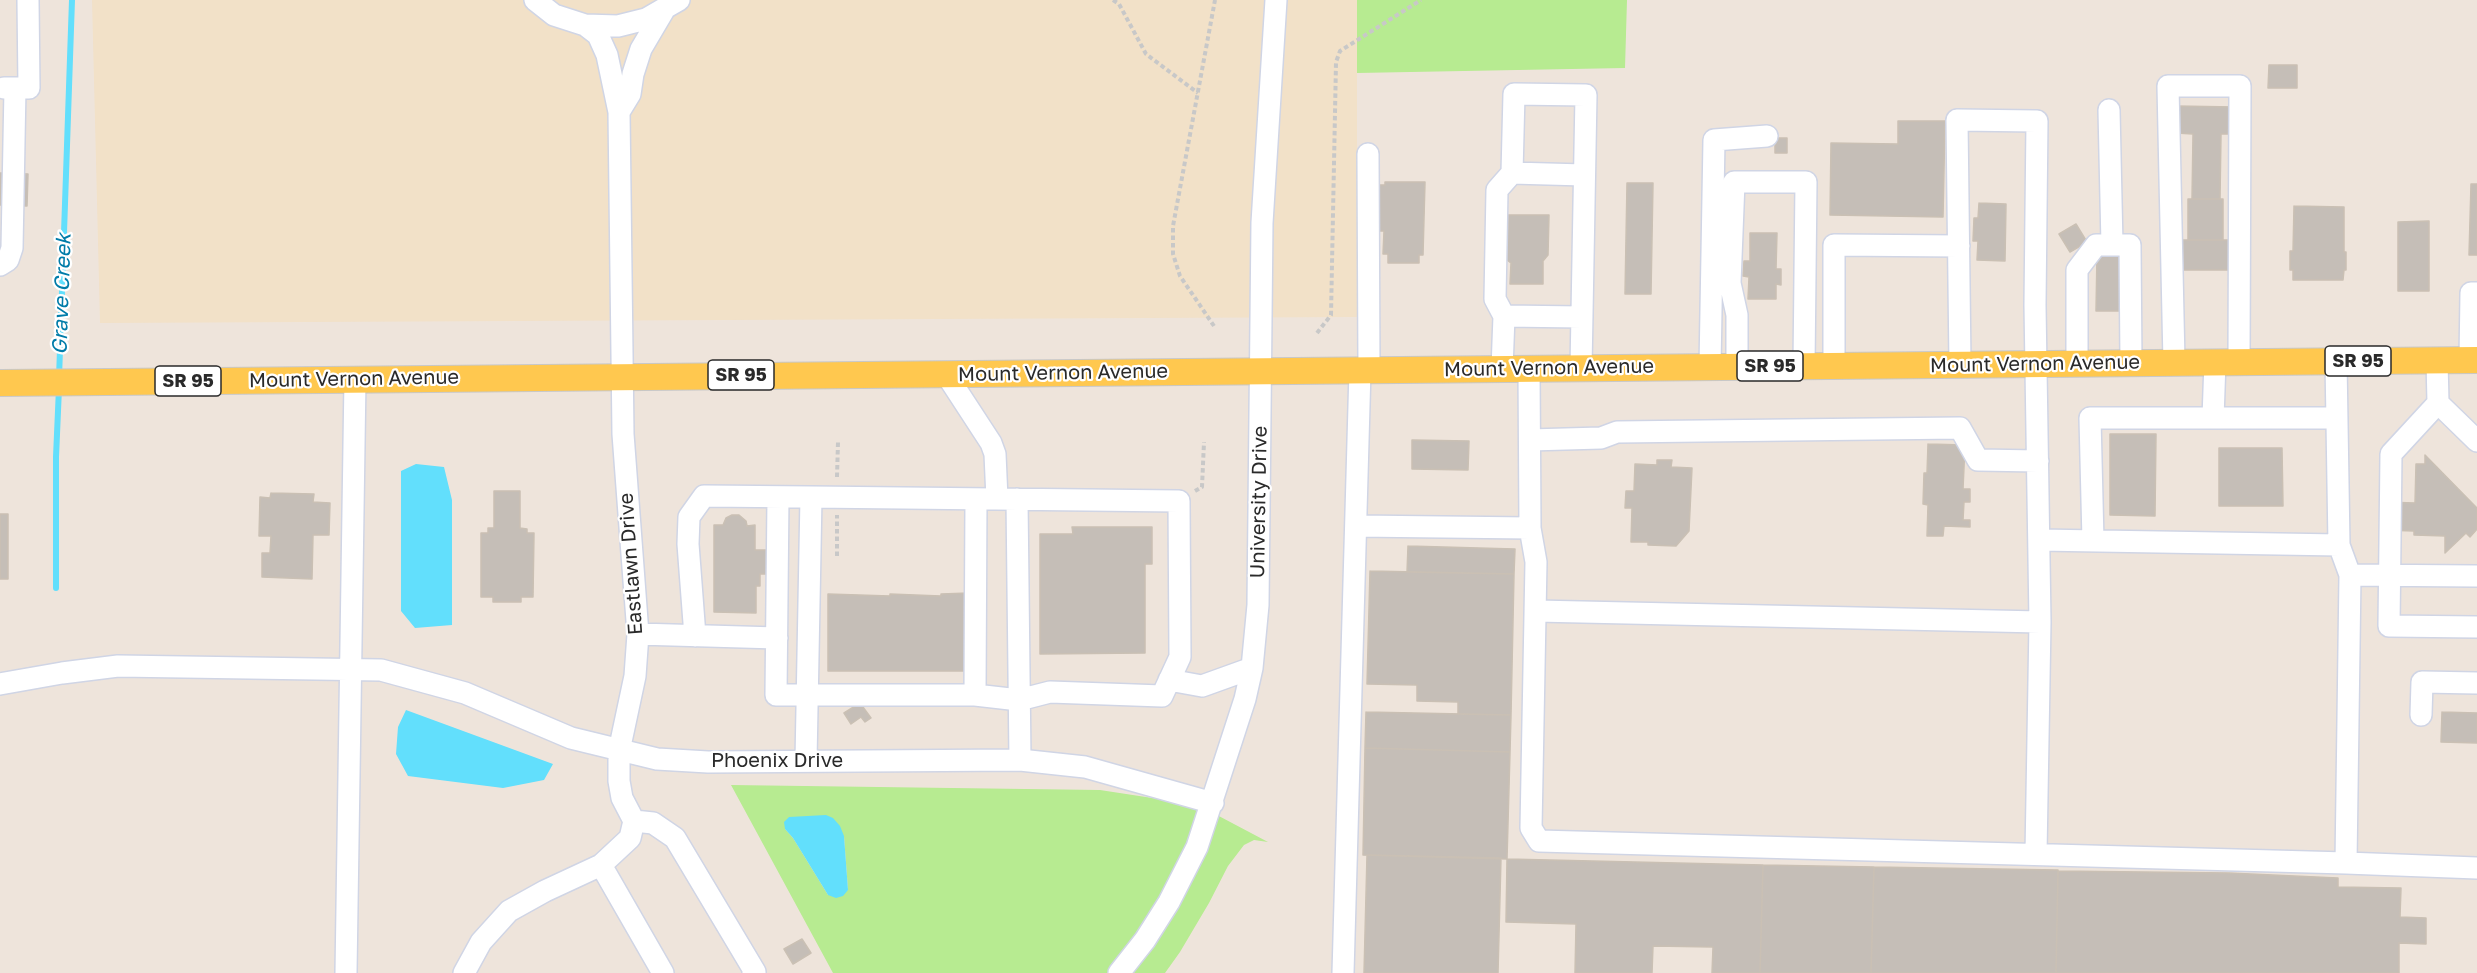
<!DOCTYPE html>
<style>
body{margin:0}
canvas{display:block;background:#eee4db}
</style>
<canvas width="2477" height="973"></canvas>
<script>
const ctx = document.querySelector('canvas').getContext('2d');
ctx.lineJoin = 'round';
function paint(path, color) {
  ctx.fillStyle = color;
  ctx.fill(path, 'evenodd');
}
function toPath(rows) {
  const path = new Path2D();
  for (const r of rows) {
    path.moveTo(r[0], r[1]);
    for (let i = 2; i < r.length; i += 2) path.lineTo(r[i], r[i + 1]);
  }
  return path;
}
function trace(path, color, width, dash) {
  ctx.strokeStyle = color;
  ctx.lineWidth = width;
  ctx.lineCap = dash ? 'butt' : 'round';
  ctx.setLineDash(dash || []);
  ctx.stroke(path);
}
function label(font, color, halo, rows, align = 'center') {
  ctx.font = font + ' "Golos Text",sans-serif';
  ctx.lineWidth = 4.5;
  ctx.setLineDash([]);
  ctx.textBaseline = 'middle';
  ctx.strokeStyle = halo;
  ctx.fillStyle = color;
  for (const [text, x, y, turn = 0] of rows) {
    ctx.save();
    ctx.translate(x, y);
    ctx.rotate((+turn || 0) * Math.PI / 180);
    ctx.textAlign = isNaN(turn) ? turn : align;
    if (halo) ctx.strokeText(text, 0, 0);
    ctx.fillText(text, 0, 0);
    ctx.restore();
  }
}
paint(toPath([
 [92,0,1357,0,1357,317,100,323]
]), '#f2e1c8');
paint(toPath([
 [1357,0,1627,0,1625,68,1357,73],
 [731,785,1100,790,1198,805,1268,842,1254,840,1244,845,1228,866,1209,903,1180,952,1165,973,833,973],
 [785,829,844,836,848,890,828,895,793,838]
]), '#b7eb91');
paint(toPath([
 [416,464,444,467,452,500,452,625,415,628,401,611,401,471],
 [406,710,553,764,544,780,503,788,408,776,396,754,398,727],
 [826,815,833,818,840,826,844,836,848,890,843,896,836,898,828,895,793,838,785,829,784,822,789,817]
]), '#62dffc');
trace(toPath([
 [59,378,72,0],
 [56,588,56,457,59,388]
]), '#62dffc', 6);
const building = toPath([
 [2269,65,2297,65,2297,88,2268,88,2269,65],
 [2176,106,2235,107,2234,134,2221,134,2220,199,2192,199,2193,134,2176,133,2176,106],
 [1898,121,1945,121,1943,217,1830,215,1831,143,1898,144,1898,121],
 [1775,138,1787,138,1787,153,1775,153,1775,138],
 [0,173,28,174,27,206,0,205,0,173],
 [1385,182,1425,182,1423,255,1419,255,1419,263,1388,263,1388,254,1383,254,1384,231,1378,231,1379,185,1385,185,1385,182],
 [1627,183,1653,183,1651,294,1625,294,1627,183],
 [2471,184,2477,184,2477,255,2469,255,2471,184],
 [2188,199,2223,199,2223,240,2188,240,2188,199],
 [1979,203,2006,204,2005,261,1977,260,1978,241,1973,241,1974,218,1978,218,1979,203],
 [2294,206,2344,207,2344,252,2346,252,2346,270,2344,270,2343,280,2293,280,2293,270,2290,270,2290,251,2293,251,2294,206],
 [1508,215,1549,215,1548,255,1543,261,1543,284,1510,284,1511,263,1507,260,1507,248,1503,248,1504,229,1508,229,1508,215],
 [2429,221,2429,291,2398,291,2398,222,2429,221],
 [2076,224,2087,242,2070,252,2059,234,2076,224],
 [1750,233,1777,233,1776,269,1781,269,1781,285,1776,284,1776,299,1748,299,1749,277,1743,276,1744,261,1750,261,1750,233],
 [2182,240,2233,240,2233,270,2182,270,2182,240],
 [2097,254,2121,254,2119,311,2096,311,2097,254],
 [2110,434,2156,434,2155,516,2110,515,2110,434],
 [1412,440,1469,441,1468,470,1412,469,1412,440],
 [1928,444,1965,445,1963,489,1970,489,1970,502,1964,502,1963,520,1970,520,1970,527,1944,526,1943,536,1927,536,1928,505,1923,504,1924,473,1927,473,1928,444],
 [2219,448,2282,448,2283,506,2219,506,2219,448],
 [2425,455,2477,508,2477,529,2470,537,2466,533,2445,553,2445,536,2414,535,2414,531,2383,530,2384,502,2415,503,2416,464,2425,464,2425,455],
 [1657,460,1672,460,1671,467,1692,468,1689,531,1676,546,1648,545,1648,542,1631,542,1632,508,1625,508,1626,491,1634,491,1635,464,1657,465,1657,460],
 [494,491,520,491,520,528,527,529,527,533,534,533,533,597,521,597,521,602,493,602,493,597,481,597,481,533,488,533,488,528,494,528,494,491],
 [271,493,314,494,313,502,330,503,329,535,313,535,312,579,262,577,262,553,270,553,271,536,259,536,260,497,270,498,271,493],
 [0,514,8,514,8,579,0,579,0,514],
 [732,515,739,515,746,521,747,526,755,525,755,550,784,550,784,574,760,574,760,586,756,586,756,613,714,612,714,525,723,525,726,518,732,515],
 [1072,527,1152,527,1152,564,1145,564,1145,653,1040,654,1040,534,1073,534,1072,527],
 [1408,546,1515,549,1514,574,1407,572,1408,546],
 [1370,571,1514,574,1511,715,1458,714,1458,702,1417,701,1417,685,1367,684,1370,571],
 [969,593,969,671,828,671,828,594,890,596,890,594,941,596,941,594,969,593],
 [860,703,871,718,865,722,861,717,851,724,844,713,860,703],
 [1366,712,1511,715,1510,752,1365,748,1366,712],
 [2442,712,2477,713,2477,743,2441,742,2442,712],
 [1365,748,1510,752,1507,859,1363,855,1365,748],
 [1367,855,1501,858,1498,973,1364,973,1367,855],
 [1507,859,1763,865,1760,973,1712,973,1713,947,1653,946,1652,973,1575,973,1576,924,1506,922,1507,859],
 [1763,865,1874,867,1871,973,1760,973,1763,865],
 [1874,867,2058,870,2056,973,1871,973,1874,867],
 [2058,871,2229,873,2338,878,2338,887,2401,888,2400,917,2426,918,2426,944,2399,943,2399,973,2056,973,2058,871],
 [802,939,811,953,793,964,784,949,802,939]
]);
paint(building, '#c5beb7');
trace(building, '#cac0b4', 1.5);
const minor = toPath([
 [535,0,554,15,585,25,618,26,646,19,679,0],
 [4,88,29,88,28,0],
 [2109,110,2112,245],
 [619,112,630,94,633,74,641,49,664,10],
 [1368,154,1369,370],
 [1512,173,1514,94,1586,95,1581,368],
 [0,265,8,260,12,248,15,88],
 [1504,316,1582,317],
 [2437,360,2438,403,2477,441],
 [2470,360,2471,293,2477,293],
 [2174,362,2168,86,2240,86,2239,362],
 [2077,364,2077,270,2096,245,2130,245,2131,363],
 [1960,365,1957,120,2037,121,2035,305,2040,622,2036,854],
 [1737,366,1737,315,1730,283,1734,182,1806,182,1804,366],
 [1834,366,1834,245,1959,246],
 [1710,367,1714,140,1767,136],
 [1502,369,1504,316,1495,299,1497,190,1512,173,1584,175],
 [1529,369,1530,528,1536,562,1531,828,1539,841,2346,863,2350,575,2339,545,2336,361],
 [946,374,991,443,995,454,997,499],
 [2438,403,2391,454,2389,626,2477,627],
 [2213,418,2215,362],
 [1530,440,1601,438,1617,432,1960,428,1978,460,2038,461],
 [778,497,776,695,975,695,976,499],
 [1017,499,1020,760],
 [1356,526,1530,528],
 [2039,540,2339,545],
 [2093,541,2090,418,2337,418],
 [2350,575,2477,576],
 [1536,611,2040,622],
 [638,634,777,638],
 [695,636,688,544,689,517,704,496,811,497],
 [1169,680,1202,686,1252,668],
 [0,684,62,673,118,666,381,670,465,693,571,738,657,759,708,762,1020,760,1085,767,1213,803],
 [2421,715,2422,682,2477,683],
 [806,761,811,497,1179,501,1180,657,1162,696,1050,692,1019,700,975,695],
 [634,821,653,823,675,838,755,972,753,973],
 [2346,863,2477,868],
 [601,865,663,973],
 [346,973,355,379],
 [464,973,481,942,509,911,545,891,601,865,630,838,634,821,622,798,619,781,619,751,635,676,638,634,623,434,619,112,607,55,598,35,585,25],
 [1119,973,1145,940,1169,902,1197,847,1245,699,1252,668,1258,605,1262,223,1276,0],
 [1343,973,1360,370]
]);
const major = toPath([
 [0,383,2477,360]
]);
trace(minor, '#d0d5e5', 24);
trace(major, '#c8c8c8', 28);
trace(toPath([
 [1113,0,1119,4,1146,54,1198,93],
 [1214,326,1180,276,1173,254,1173,226,1215,0],
 [1317,333,1331,315,1336,62,1340,51,1421,0],
 [837,477,838,442],
 [1195,491,1202,487,1204,442],
 [837,556,837,515]
]), '#c8c8c8', 4, [4.5, 3]);
trace(minor, '#fff', 21);
trace(major, '#ffc84f', 26);
for (const [x, y, w] of [
 [2358,361,66],
 [1770,366,66],
 [741,375,66],
 [188,381,66]
]) {
  const box = new Path2D();
  box.roundRect(x - w / 2, y - 15, w, 30, 4.5);
  ctx.fillStyle = '#fff';
  ctx.fill(box);
  trace(box, '#2a2a2a', 1.5);
}
label('bold 18px', '#2a2a2a', null, [
 ["SR 95",2358,361],
 ["SR 95",1770,366],
 ["SR 95",741,375],
 ["SR 95",188,381]
]);
label('20px', '#2a2a2a', '#fff', [
 ["Mount Vernon Avenue",2035,364,-1],
 ["Mount Vernon Avenue",1549,368,-1],
 ["Mount Vernon Avenue",1063,373,-1],
 ["Mount Vernon Avenue",354,379,-1],
 ["University Drive",1259,502,-89],
 ["Eastlawn Drive",631,564,-94],
 ["Phoenix Drive",777,761]
]);
label('italic 21px', '#007ca9', '#fff', [
 ["Grave Creek",62,294,-88]
]);
</script>
